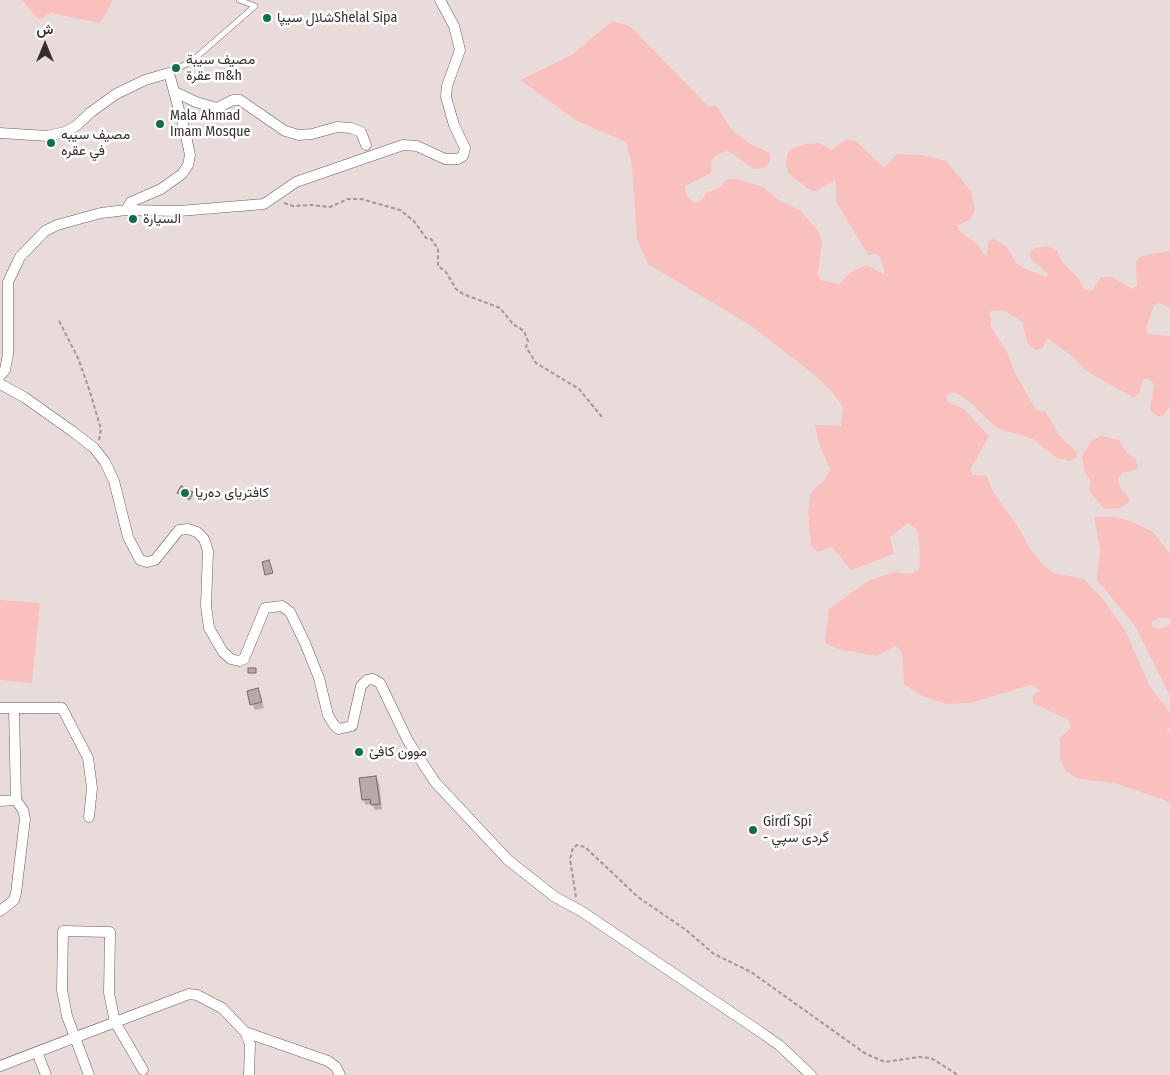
<!DOCTYPE html>
<meta charset="utf-8">
<style>
body{margin:0}
#map{position:relative;width:1170px;height:1075px;overflow:hidden;background:#e8dbda;font-family:"Fira Sans Condensed",Vazirmatn,sans-serif}
canvas{display:block}
.north{position:absolute;left:20px;top:20px;width:50px;height:50px;-webkit-text-stroke:4px #fff;paint-order:stroke;rotate:0deg;font-size:14px;font-weight:700;line-height:20px;text-align:center;color:#342f2e}
.north::after{content:'';display:block;margin:auto;width:18px;height:22px;background:#342f2e;clip-path:polygon(50% 0,100% 100%,50% 72%,0 100%)}
</style>
<div id="map">
<canvas width="1170" height="1075"></canvas>
<div class="north">ش</div>
</div>
<script>
const ctx = document.querySelector('canvas').getContext('2d');
ctx.lineJoin = 'round';
function paint(path, color) {
  ctx.fillStyle = color;
  ctx.fill(path, 'evenodd');
}
function toPath(rows) {
  const path = new Path2D();
  for (const r of rows) {
    path.moveTo(r[0], r[1]);
    for (let i = 2; i < r.length; i += 2) path.lineTo(r[i], r[i + 1]);
  }
  return path;
}
function trace(path, color, width, dash) {
  ctx.strokeStyle = color;
  ctx.lineWidth = width;
  ctx.lineCap = dash ? 'butt' : 'round';
  ctx.setLineDash(dash || []);
  ctx.stroke(path);
}
function label(font, color, halo, rows, align = 'center') {
  ctx.font = font + ' "Fira Sans Condensed",Vazirmatn,sans-serif';
  ctx.lineWidth = 5;
  ctx.setLineDash([]);
  ctx.textBaseline = 'middle';
  ctx.strokeStyle = halo;
  ctx.fillStyle = color;
  for (const [text, x, y, turn = 0] of rows) {
    ctx.save();
    ctx.translate(x, y);
    ctx.rotate((+turn || 0) * Math.PI / 180);
    ctx.textAlign = isNaN(turn) ? turn : align;
    if (halo) ctx.strokeText(text, 0, 0);
    ctx.fillText(text, 0, 0);
    ctx.restore();
  }
}
paint(toPath([
 [22,0,113,0,100,23,51,13,39,20],
 [612,21,630,26,709,107,716,105,731,129,749,143,770,153,770,162,764,168,754,169,728,151,717,154,712,160,711,173,685,186,686,195,694,203,701,201,707,192,718,189,727,179,738,179,763,187,780,201,801,211,818,231,822,243,818,273,820,280,839,284,851,272,867,265,885,275,882,262,878,254,868,255,837,203,835,180,816,191,810,190,789,174,786,164,787,155,791,149,805,144,820,143,831,150,845,140,856,141,884,168,897,154,922,155,946,161,971,191,975,210,970,220,958,225,958,230,977,244,986,257,989,241,995,239,1007,247,1016,263,1023,268,1046,277,1048,274,1033,261,1029,254,1034,248,1048,246,1057,250,1061,260,1079,280,1085,290,1093,290,1101,277,1112,277,1133,289,1137,285,1136,261,1141,256,1170,251,1170,308,1160,303,1154,305,1146,328,1148,334,1170,336,1170,399,1169,408,1163,416,1157,416,1150,410,1154,384,1148,379,1143,379,1139,394,1134,398,1085,370,1073,357,1047,338,1043,348,1035,350,1028,344,1022,322,1005,311,992,310,989,315,991,319,990,325,1008,354,1013,369,1036,410,1045,411,1059,435,1076,451,1077,457,1070,461,1057,458,1033,439,997,428,966,399,954,392,947,395,947,402,964,409,989,436,970,470,973,475,987,476,992,490,1016,524,1031,550,1044,566,1054,573,1084,579,1103,599,1126,632,1150,687,1170,712,1170,728,1166,729,1170,733,1170,802,1115,783,1079,779,1066,772,1060,758,1060,738,1070,729,1069,720,1034,704,1032,697,1040,690,1031,685,970,703,947,704,922,696,904,684,902,653,896,646,877,656,838,649,825,643,829,609,868,581,894,572,909,574,919,570,920,553,917,530,908,523,890,537,894,554,851,570,832,547,818,552,811,546,808,512,811,492,825,480,830,469,819,444,815,425,841,426,843,408,834,394,816,376,750,325,648,264,637,239,632,165,626,142,577,121,520,80,572,55],
 [1100,436,1119,440,1127,453,1135,458,1138,466,1136,470,1122,473,1118,479,1121,489,1130,499,1128,503,1120,508,1104,509,1089,490,1091,482,1084,470,1082,456,1092,440],
 [1094,517,1116,517,1130,521,1153,532,1170,554,1170,618,1158,618,1152,622,1152,626,1159,629,1170,625,1170,696,1135,626,1097,580,1100,549],
 [0,600,40,603,32,683,0,680]
]), '#fac0bd');
paint(toPath([
 [178,493,192,493,193,495,190,501],
 [258,689,264,708,255,710,248,691],
 [376,777,379,783,382,809,375,810,372,804,366,805,363,800]
]), '#0003');
const building = toPath([
 [181,486,193,492,189,499,177,493,181,486],
 [269,560,273,573,265,575,262,562,269,560],
 [248,668,256,668,256,673,248,673,248,668],
 [258,688,262,702,250,705,247,691,258,688],
 [376,776,380,804,371,805,370,799,362,800,359,778,376,776]
]);
paint(building, '#b7abaa');
trace(building, '#746968', 1);
const service = toPath([
 [169,73,192,61,255,6,239,0]
]);
const minor = toPath([
 [175,92,196,102,217,108,233,100,240,100,285,131,299,135,312,134,337,127,351,128,361,132,366,145],
 [0,133,47,136,65,132,76,126,91,112,116,94,145,80,169,73,186,136,190,155,188,165,182,174,161,189,131,202,126,210],
 [0,376,5,370,8,354,8,282,20,257,45,231,57,225,101,213,126,210,179,211,264,204,296,182,403,145,417,146,445,159,458,159,463,156,465,148,454,125,446,97,447,86,460,50,454,26,440,0],
 [0,384,24,397,72,431,94,448,105,462,114,481,128,537,140,560,147,562,155,560,179,530,188,529,197,532,204,539,208,551,206,606,209,628,223,652,231,659,239,661,244,659,265,608,282,606,290,612,305,643,319,678,328,715,334,725,339,729,352,726,361,686,367,680,373,679,380,683,408,741,435,782,508,860,555,897,581,911,756,1029,779,1045,811,1075],
 [0,708,62,708,88,758,92,788,89,817],
 [0,801,16,800],
 [0,911,14,900,16,893,25,819,23,810,16,800,14,709],
 [245,1032,250,1044,249,1075],
 [37,1052,46,1075],
 [0,1066,189,994,197,995,222,1008,245,1032,328,1061,336,1067,340,1075],
 [89,1075,67,1016,62,990,63,931,110,932,109,993,115,1022,143,1070]
]);
trace(service, '#695e5e', 6);
trace(minor, '#695e5e', 11);
trace(toPath([
 [284,203,293,206,310,205,330,207,348,199,361,199,400,210,414,221,426,238,431,239,438,249,438,266,446,272,456,289,463,294,500,308,513,324,524,331,528,341,526,347,536,363,579,389,602,417],
 [59,321,78,358,89,389,101,429,99,440],
 [576,897,570,859,573,848,577,845,585,847,638,897,686,930,714,954,751,972,866,1054,885,1062,919,1057,931,1058,958,1075]
]), '#a09796', 2, [4, 2.5]);
trace(service, '#fff', 5);
trace(minor, '#fff', 10);
for (const [x, y, r, color] of [
 [267,18,5,"#107046"],
 [176,68,5,"#107046"],
 [160,124,5,"#107046"],
 [51,143,5,"#107046"],
 [133,219,5,"#107046"],
 [185,493,5,"#107046"],
 [359,752,5,"#107046"],
 [753,830,5,"#107046"]
]) {
  const dot = new Path2D();
  dot.arc(x, y, r, 0, 2 * Math.PI);
  ctx.fillStyle = color;
  ctx.fill(dot);
  trace(dot, '#fff', 2);
}
label('14px', '#342f2e', '#fff', [
 ["شلال سیپاShelal Sipa",277,18],
 ["مصيف سيبة",186,60],
 ["عقرة m&h",186,76],
 ["Mala Ahmad",170,116],
 ["Imam Mosque",170,132],
 ["مصيف سيبه",61,135],
 ["في عقره",61,151],
 ["السيارة",143,219],
 ["کافتریای دەریا",195,493],
 ["موون کافێ",369,752],
 ["Girdî Spî",763,822],
 ["- گردی سپي",763,838]
], 'left');
</script>
